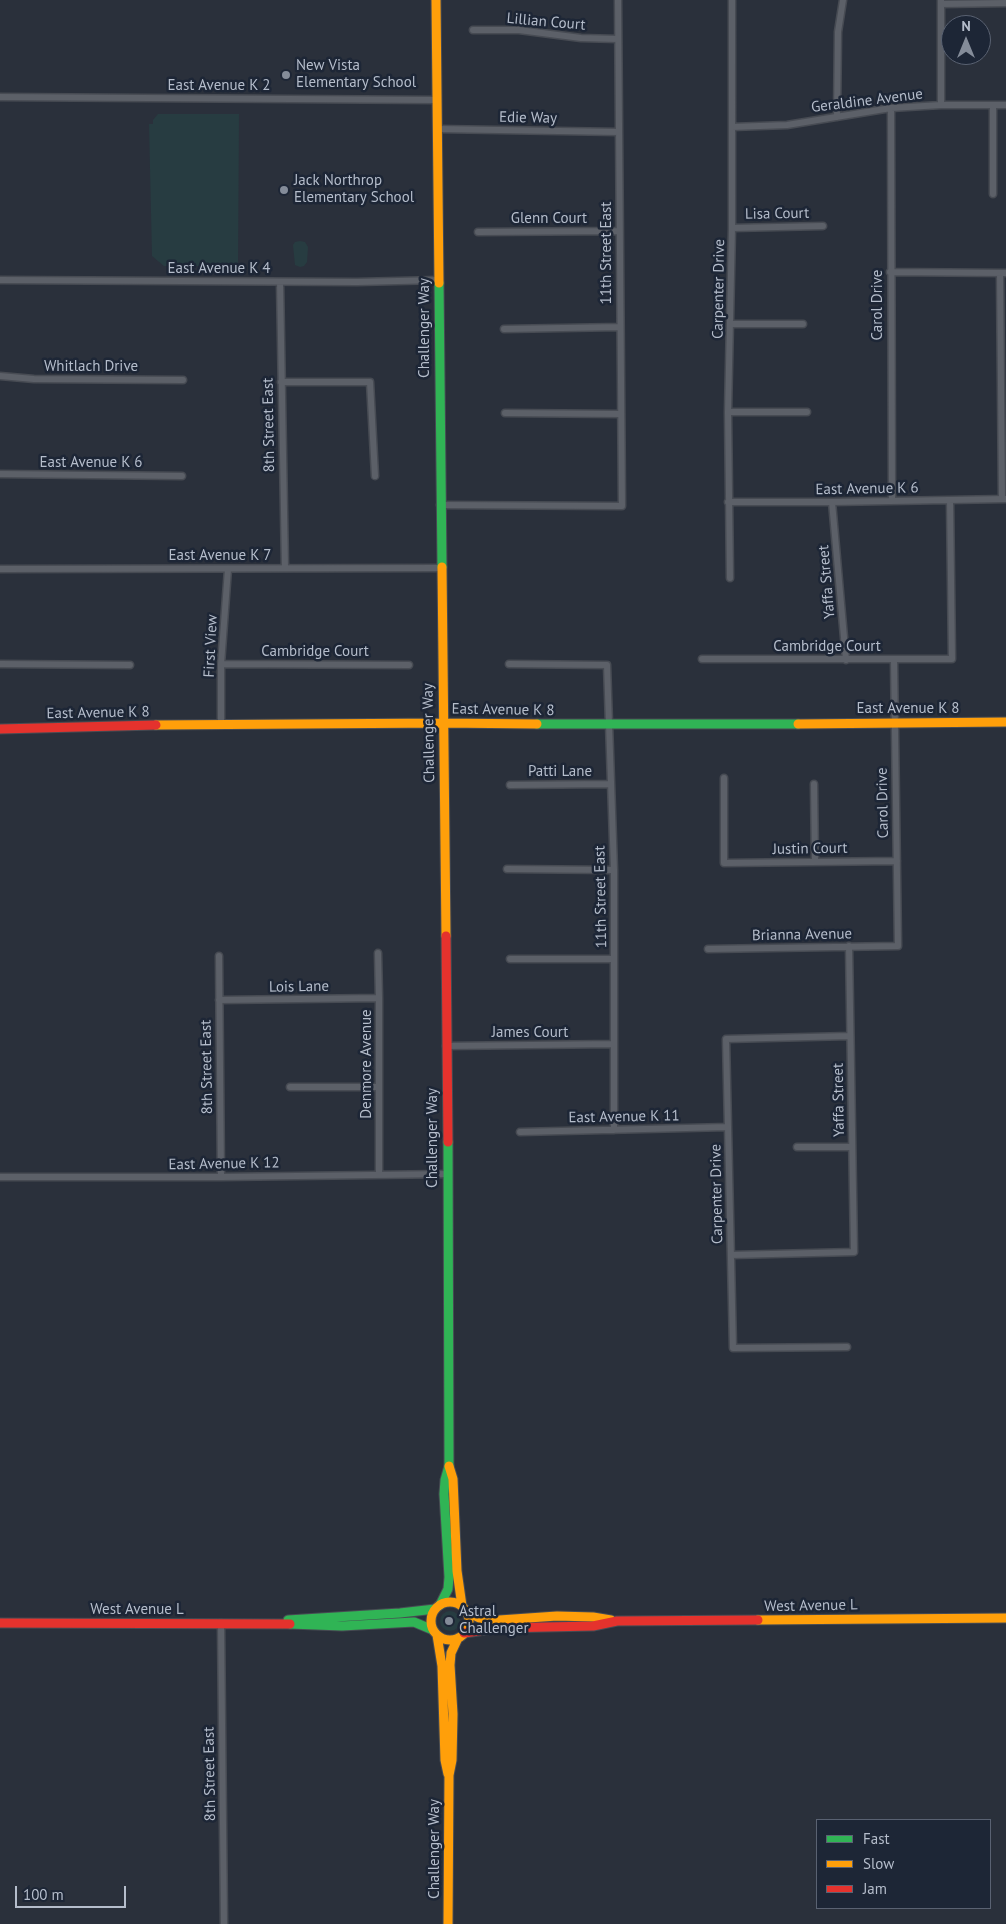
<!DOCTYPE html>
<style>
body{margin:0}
#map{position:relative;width:1006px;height:1924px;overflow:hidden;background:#2a303b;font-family:"PT Sans",sans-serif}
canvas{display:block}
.legend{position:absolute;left:816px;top:1819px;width:175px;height:90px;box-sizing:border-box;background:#1d2636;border:1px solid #5a6272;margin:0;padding:6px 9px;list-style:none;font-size:15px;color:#b5bdcb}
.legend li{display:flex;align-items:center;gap:10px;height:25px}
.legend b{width:25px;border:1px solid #5a6272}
.north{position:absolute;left:941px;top:15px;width:50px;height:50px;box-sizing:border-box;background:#1d2636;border:1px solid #5a6272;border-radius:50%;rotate:0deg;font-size:14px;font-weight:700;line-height:20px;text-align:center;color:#b5bdcb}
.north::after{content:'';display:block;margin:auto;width:18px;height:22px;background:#848c99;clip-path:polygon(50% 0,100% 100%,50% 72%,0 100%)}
.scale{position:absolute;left:15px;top:1886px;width:111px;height:22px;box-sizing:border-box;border:2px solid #b5bdcb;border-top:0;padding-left:6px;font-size:15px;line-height:18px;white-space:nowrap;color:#b5bdcb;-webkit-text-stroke:4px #1d2636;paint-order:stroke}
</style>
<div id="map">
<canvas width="1006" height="1924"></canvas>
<ul class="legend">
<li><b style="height:6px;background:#30b455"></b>Fast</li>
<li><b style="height:6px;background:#ff9f0a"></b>Slow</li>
<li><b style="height:6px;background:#e5322d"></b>Jam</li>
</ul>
<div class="north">N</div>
<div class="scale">100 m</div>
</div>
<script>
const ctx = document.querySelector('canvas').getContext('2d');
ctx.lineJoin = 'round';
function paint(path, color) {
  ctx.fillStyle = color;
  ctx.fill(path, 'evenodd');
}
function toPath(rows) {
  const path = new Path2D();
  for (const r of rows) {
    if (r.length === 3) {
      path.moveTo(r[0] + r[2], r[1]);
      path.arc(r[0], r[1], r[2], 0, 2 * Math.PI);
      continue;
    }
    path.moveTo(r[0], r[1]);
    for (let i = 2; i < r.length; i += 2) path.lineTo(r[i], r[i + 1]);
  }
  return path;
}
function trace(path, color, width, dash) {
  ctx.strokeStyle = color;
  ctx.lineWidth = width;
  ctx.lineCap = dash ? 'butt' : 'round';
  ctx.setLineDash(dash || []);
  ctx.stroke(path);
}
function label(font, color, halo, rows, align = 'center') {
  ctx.font = font + ' "PT Sans",sans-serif';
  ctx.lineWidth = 5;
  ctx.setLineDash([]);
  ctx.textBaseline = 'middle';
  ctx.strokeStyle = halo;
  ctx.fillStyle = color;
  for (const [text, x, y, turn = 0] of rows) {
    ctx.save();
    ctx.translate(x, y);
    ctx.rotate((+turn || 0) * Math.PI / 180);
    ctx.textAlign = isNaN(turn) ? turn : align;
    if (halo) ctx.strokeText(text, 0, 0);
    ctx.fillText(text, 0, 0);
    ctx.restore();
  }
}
paint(toPath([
 [158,114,239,114,238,266,164,266,152,256,149,124,153,124,153,120],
 [300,241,305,242,308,247,307,262,304,266,300,267,295,265,293,245,295,242],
 [450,1621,10]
]), '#273c41');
const street = toPath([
 [941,4,1006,3],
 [473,30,519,30,581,38,618,39],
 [0,97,437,100],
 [941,105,941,0],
 [993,105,993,194],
 [891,108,892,501],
 [837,117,838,32,843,0],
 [732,127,787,125,891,108,941,105,1006,105],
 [438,129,619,132],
 [732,228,823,226],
 [478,232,619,231],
 [890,272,1006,273],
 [1000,273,1002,499],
 [0,280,357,282,439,280],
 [280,282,285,568],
 [731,324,803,324],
 [504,329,620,327],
 [0,376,34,379,183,380],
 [281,382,370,382,375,476],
 [728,412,807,412],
 [505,413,621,414],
 [0,474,182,476],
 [728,502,832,502,1006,499],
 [832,502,846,660],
 [440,505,622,506,618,0],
 [0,569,441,568],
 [730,578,728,412,732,228,732,0],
 [702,659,952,659,950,500],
 [0,664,130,665],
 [221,664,409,665],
 [509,664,607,665,614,870,614,1130],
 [221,724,221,664,228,569],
 [724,778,724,863,897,861],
 [814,784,815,862],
 [510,785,610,784],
 [507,869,614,870],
 [708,949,898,946,894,660],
 [378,953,379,998,379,1174],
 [219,956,221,1177],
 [510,959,614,959],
 [219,1000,379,998],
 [446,1046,614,1044],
 [290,1087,379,1087],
 [520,1132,728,1127],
 [797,1147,852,1147],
 [0,1177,221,1177,448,1174],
 [731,1255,854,1252,849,946],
 [847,1347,733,1348,726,1039,850,1036],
 [221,1623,224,1924]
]);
const fast = toPath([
 [439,283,442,567],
 [537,724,798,724],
 [440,1605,448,1589,449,1577,444,1494,445,1480,449,1466,448,1142],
 [288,1620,400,1613,435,1609],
 [290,1624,342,1626,414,1622,433,1630]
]);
const slow = toPath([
 [436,0,439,283],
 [442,567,446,936],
 [798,724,1006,722],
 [156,725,443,723,537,724],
 [449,1466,453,1479,457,1571,462,1606],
 [450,1621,19],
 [466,1611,485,1621,557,1616,593,1617,611,1620],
 [758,1620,1006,1618],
 [437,1635,442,1666,445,1760,448,1774],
 [448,1924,449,1775,452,1760,453,1714,450,1665,451,1653,458,1638]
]);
const jam = toPath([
 [0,729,156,725],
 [446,936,448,1142],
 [0,1623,290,1624],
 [464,1633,500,1628,593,1626,617,1621,758,1620]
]);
trace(street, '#474b53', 9);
trace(fast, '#474b53', 11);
trace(slow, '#474b53', 11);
trace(jam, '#474b53', 11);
trace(street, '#5c6068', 6);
trace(fast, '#30b455', 9);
trace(slow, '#ff9f0a', 9);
trace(jam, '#e5322d', 9);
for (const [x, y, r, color] of [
 [286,75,5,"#848c99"],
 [284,190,5,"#848c99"],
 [449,1621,5,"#848c99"]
]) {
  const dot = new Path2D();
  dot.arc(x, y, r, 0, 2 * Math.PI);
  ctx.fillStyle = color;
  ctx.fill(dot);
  trace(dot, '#1d2636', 2);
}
label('15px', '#b5bdcb', '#1d2636', [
 ["Lillian Court",546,22,5],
 ["East Avenue K 2",219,86],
 ["Geraldine Avenue",867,101,-7],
 ["Edie Way",528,118,1],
 ["Lisa Court",777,214,-1],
 ["Glenn Court",549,219],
 ["11th Street East",607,253,-90],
 ["East Avenue K 4",219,269],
 ["Carpenter Drive",719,289,-89],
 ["Carol Drive",878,305,-90],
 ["Challenger Way",425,328,-90],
 ["Whitlach Drive",91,367],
 ["8th Street East",269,425,-91],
 ["East Avenue K 6",91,463],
 ["East Avenue K 6",867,489,-1],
 ["East Avenue K 7",220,556],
 ["Yaffa Street",827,582,-95],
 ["First View",211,646,-87],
 ["Cambridge Court",827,647],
 ["Cambridge Court",315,652],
 ["East Avenue K 8",908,709],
 ["East Avenue K 8",503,710,1],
 ["East Avenue K 8",98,713,-1],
 ["Challenger Way",429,733,-91],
 ["Patti Lane",560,772],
 ["Carol Drive",883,803,-91],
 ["Justin Court",810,849,-1],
 ["11th Street East",601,897,-91],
 ["Brianna Avenue",802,935,-1],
 ["Lois Lane",299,987,-1],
 ["James Court",530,1033],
 ["Denmore Avenue",367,1064,-90],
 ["8th Street East",207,1067,-91],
 ["Yaffa Street",839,1100,-91],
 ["East Avenue K 11",624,1117,-1],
 ["Challenger Way",433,1138,-90],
 ["East Avenue K 12",224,1164,-1],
 ["Carpenter Drive",717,1194,-91],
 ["West Avenue L",811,1606,-1],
 ["West Avenue L",137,1610],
 ["8th Street East",210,1774,-91],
 ["Challenger Way",435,1849,-90]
]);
label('15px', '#b5bdcb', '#1d2636', [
 ["New Vista",296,66],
 ["Elementary School",296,83],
 ["Jack Northrop",294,181],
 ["Elementary School",294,198],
 ["Astral",459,1612],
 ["Challenger",459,1629]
], 'left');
</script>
